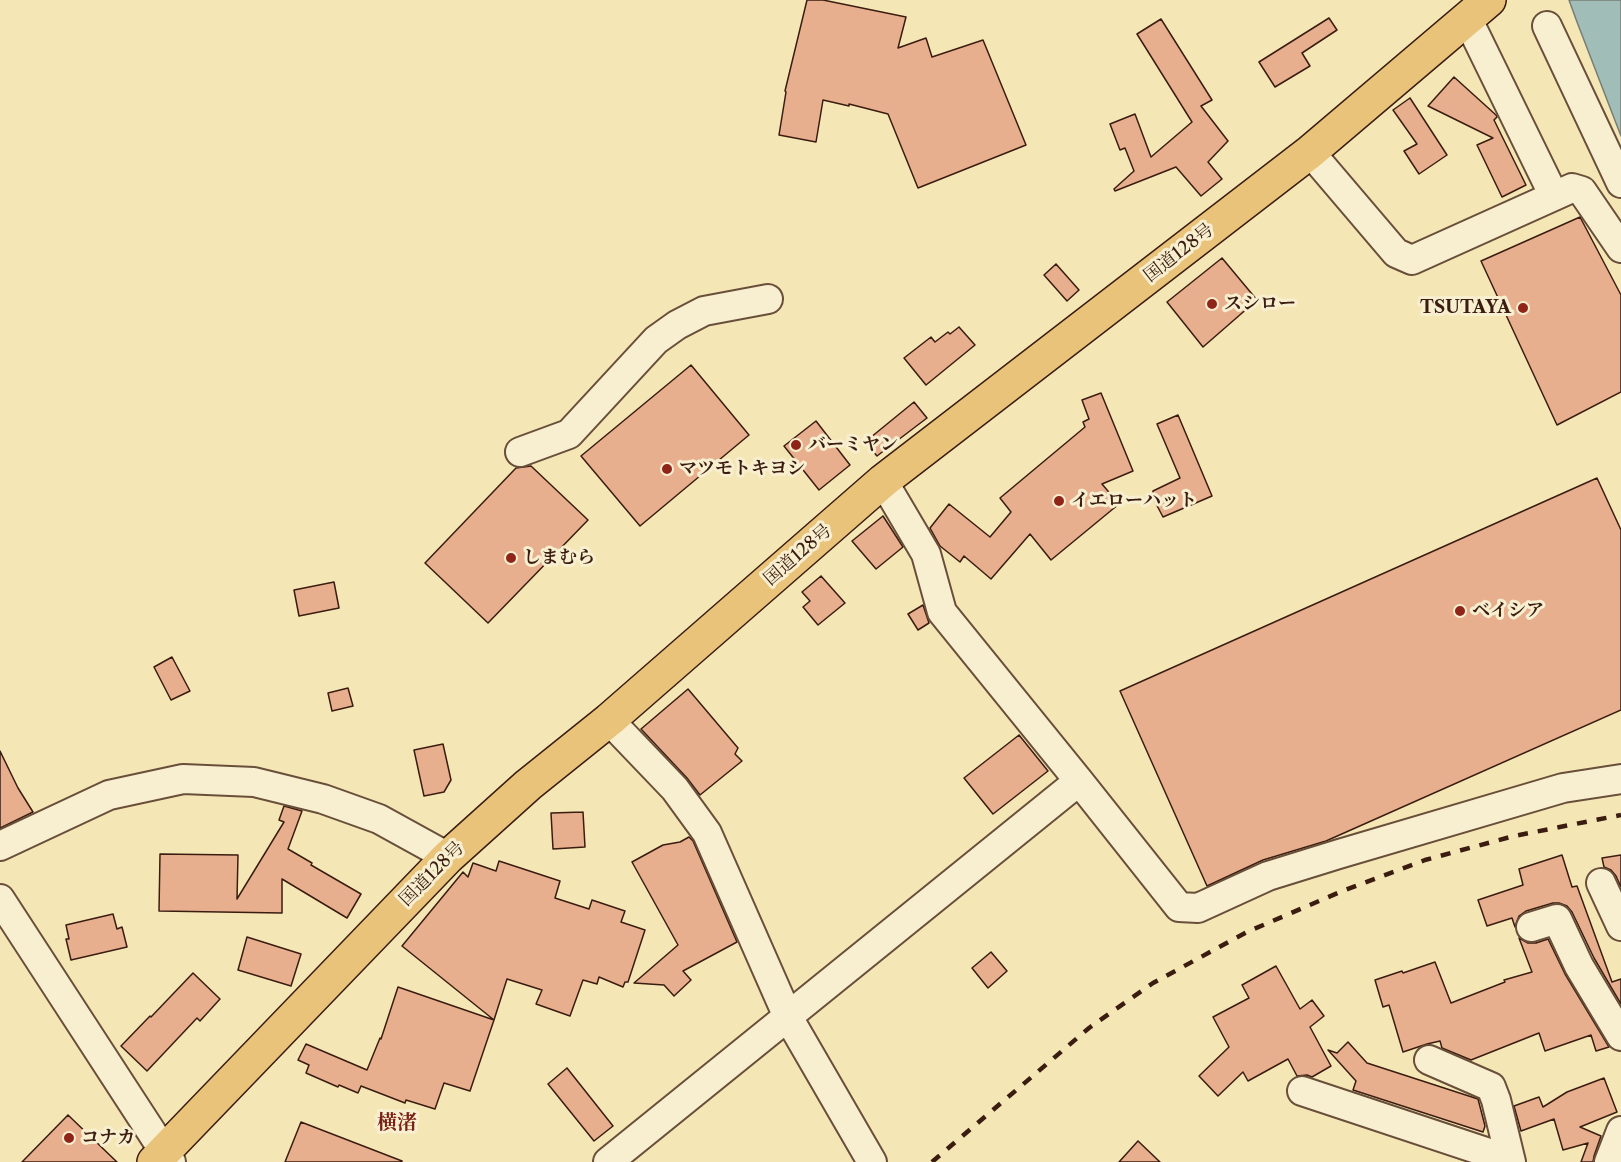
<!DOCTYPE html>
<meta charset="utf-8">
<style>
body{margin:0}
canvas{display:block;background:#f5e6b6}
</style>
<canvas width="1621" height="1162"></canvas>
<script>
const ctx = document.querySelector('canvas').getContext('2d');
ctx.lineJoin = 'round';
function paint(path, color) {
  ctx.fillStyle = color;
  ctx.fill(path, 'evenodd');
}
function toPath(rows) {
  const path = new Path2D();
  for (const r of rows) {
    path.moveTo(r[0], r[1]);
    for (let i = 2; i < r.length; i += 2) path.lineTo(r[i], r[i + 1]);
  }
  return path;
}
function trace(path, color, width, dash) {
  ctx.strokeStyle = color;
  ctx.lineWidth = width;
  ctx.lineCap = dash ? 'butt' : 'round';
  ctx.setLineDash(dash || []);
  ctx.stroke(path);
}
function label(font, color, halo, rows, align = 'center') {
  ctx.font = font + ' "Libre Caslon Text","Noto Serif JP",serif';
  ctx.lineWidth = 6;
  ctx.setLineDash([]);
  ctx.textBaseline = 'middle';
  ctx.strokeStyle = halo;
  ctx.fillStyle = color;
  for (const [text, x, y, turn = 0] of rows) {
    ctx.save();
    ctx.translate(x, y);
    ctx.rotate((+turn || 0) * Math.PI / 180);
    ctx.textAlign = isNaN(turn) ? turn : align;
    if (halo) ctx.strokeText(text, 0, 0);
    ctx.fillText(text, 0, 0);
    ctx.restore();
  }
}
const water = toPath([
 [1569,0,1621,0,1621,136,1577,22,1569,0]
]);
paint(water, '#a1bdb8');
trace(water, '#787d75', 1.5);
const building = toPath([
 [807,0,823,0,906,17,898,48,926,38,932,57,983,40,1026,145,918,188,888,114,849,104,849,106,823,100,816,142,779,135,786,92,785,91,807,0],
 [1329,18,1337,30,1302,53,1310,66,1275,87,1259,62,1329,18],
 [1161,19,1212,100,1201,106,1228,141,1208,162,1222,179,1201,196,1176,167,1115,191,1114,189,1134,171,1125,148,1120,150,1110,124,1135,114,1151,157,1192,122,1137,34,1161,19],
 [1454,77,1496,115,1497,117,1494,120,1526,185,1502,197,1477,145,1493,138,1428,106,1454,77],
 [1410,98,1447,155,1419,174,1404,151,1417,144,1393,110,1410,98],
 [1580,217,1621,295,1621,392,1557,425,1481,261,1580,217],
 [1222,258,1257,300,1203,347,1167,302,1222,258],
 [1056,264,1079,290,1067,301,1044,275,1056,264],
 [959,327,975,345,926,385,904,358,931,337,935,342,948,332,950,334,959,327],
 [691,365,749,435,640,526,581,456,691,365],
 [1101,393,1133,471,1102,484,1119,504,1051,560,1030,534,991,579,964,556,960,562,940,546,930,528,949,504,990,537,1011,512,1000,498,1085,427,1083,422,1089,419,1082,400,1101,393],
 [914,402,927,418,877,456,865,442,914,402],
 [1178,415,1212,496,1163,517,1153,498,1153,491,1180,478,1157,424,1178,415],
 [816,421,850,465,819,490,784,446,816,421],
 [531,466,588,520,488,623,425,563,516,468,531,466],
 [1597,478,1621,530,1621,710,1326,841,1263,860,1207,886,1120,691,1597,478],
 [883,516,903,547,876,569,852,541,883,516],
 [821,576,845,603,818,625,803,607,810,601,802,592,821,576],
 [334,582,339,608,299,616,294,590,334,582],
 [923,605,929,623,918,630,908,614,923,605],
 [172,657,190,691,171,700,154,667,172,657],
 [348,688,353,706,332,711,328,693,348,688],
 [688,689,738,748,735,754,742,761,700,795,687,778,641,729,688,689],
 [1019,735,1048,771,993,814,964,778,1019,735],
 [443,744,451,780,444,792,424,796,414,750,443,744],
 [0,751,18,788,33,812,0,828,0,751],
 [284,806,302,811,288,849,312,863,311,865,361,894,347,918,282,879,282,913,159,911,160,854,238,855,237,899,284,822,279,820,284,806],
 [583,812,585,847,553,849,551,813,583,812],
 [689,837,693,841,737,942,683,971,691,980,674,996,664,985,634,983,678,945,632,862,663,845,680,842,689,837],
 [1562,855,1572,887,1577,886,1612,982,1621,979,1621,1004,1594,958,1572,912,1567,906,1559,903,1553,903,1526,911,1519,916,1515,927,1512,918,1487,926,1478,900,1523,885,1519,869,1562,855],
 [1621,855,1621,887,1616,876,1611,870,1604,867,1602,858,1621,855],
 [499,861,560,881,555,898,589,909,592,900,625,911,621,922,645,930,628,982,625,982,623,987,599,977,597,984,583,980,570,1016,536,1004,542,990,507,979,494,1020,402,946,463,872,468,877,473,863,496,871,499,861],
 [113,914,117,929,122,927,127,947,71,960,66,939,69,939,66,925,113,914],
 [247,937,301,954,291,986,238,970,247,937],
 [1519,938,1528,943,1536,943,1548,939,1565,974,1609,1047,1596,1051,1591,1035,1545,1051,1539,1033,1471,1060,1442,1048,1440,1041,1427,1044,1403,1052,1389,1005,1383,1007,1375,980,1402,971,1403,973,1435,962,1451,1003,1505,982,1504,980,1532,972,1519,938],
 [991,952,1007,971,988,988,972,968,991,952],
 [1276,966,1300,1009,1312,1000,1324,1016,1310,1027,1331,1066,1312,1077,1307,1075,1297,1076,1288,1059,1248,1081,1243,1072,1218,1096,1199,1076,1229,1047,1213,1017,1249,998,1242,985,1276,966],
 [193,973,220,999,200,1021,197,1018,147,1071,121,1046,150,1016,151,1017,193,973],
 [398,987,494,1020,470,1091,444,1083,435,1109,406,1100,405,1103,361,1086,358,1093,339,1085,338,1087,306,1073,309,1065,298,1060,306,1044,367,1070,380,1038,381,1039,398,987],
 [1348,1042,1367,1063,1478,1099,1485,1126,1483,1132,1353,1090,1356,1081,1328,1050,1337,1053,1348,1042],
 [567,1068,613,1126,594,1141,548,1084,567,1068],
 [1604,1078,1617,1112,1580,1127,1601,1136,1594,1156,1593,1162,1581,1162,1588,1143,1563,1150,1554,1119,1521,1131,1514,1106,1539,1097,1543,1107,1567,1092,1604,1078],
 [68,1115,117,1162,22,1162,68,1115],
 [301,1122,402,1161,402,1162,285,1162,301,1122],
 [1138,1141,1160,1162,1119,1162,1138,1141]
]);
paint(building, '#e8af8e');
trace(building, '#3a1d10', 1.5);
const minor = toPath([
 [1468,20,1554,196],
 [1547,26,1621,183],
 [1310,152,1396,253,1412,260,1572,188,1582,191,1621,248],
 [520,452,569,434,656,340,677,325,704,311,768,299],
 [883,481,926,554,942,612,1079,781,1179,907,1198,908,1268,876,1339,854,1563,788,1621,779],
 [609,720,675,789,707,833,788,1017,872,1162],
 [0,846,109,795,183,779,254,782,323,799,379,819,448,857],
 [1601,883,1621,926],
 [0,899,171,1162],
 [1531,927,1557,919,1579,966,1621,1036],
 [1429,1060,1491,1087,1496,1100,1511,1162],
 [1302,1091,1510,1160],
 [608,1162,1079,781],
 [1609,1162,1621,1131]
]);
const highway = toPath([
 [154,1162,448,857,528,785,609,720,883,481,1310,152,1489,0]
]);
trace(minor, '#694f3a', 32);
trace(highway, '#3a1d10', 36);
trace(minor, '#f8efd0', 28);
trace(highway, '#eac37b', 33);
trace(toPath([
 [932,1162,1089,1028,1153,983,1247,932,1340,892,1425,860,1514,836,1621,815]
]), '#3a1d10', 4.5, [10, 10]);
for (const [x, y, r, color] of [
 [1212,304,6,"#8f2418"],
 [1523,308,6,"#8f2418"],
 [796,445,6,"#8f2418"],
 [667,469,6,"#8f2418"],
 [1059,501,6,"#8f2418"],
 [511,558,6,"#8f2418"],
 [1460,611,6,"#8f2418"],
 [69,1138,6,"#8f2418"]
]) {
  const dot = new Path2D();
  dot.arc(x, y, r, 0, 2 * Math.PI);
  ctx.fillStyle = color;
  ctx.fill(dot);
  trace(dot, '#f8efd0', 2);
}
label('18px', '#3a1d10', '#f8efd0', [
 ["国道128号",1179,253,-38],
 ["国道128号",798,555,-41],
 ["国道128号",432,874,-45]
]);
label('bold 18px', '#3a1d10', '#f8efd0', [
 ["スシロー",1224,304],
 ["TSUTAYA",1511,308,"right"],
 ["バーミヤン",808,445],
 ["マツモトキヨシ",679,469],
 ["イエローハット",1071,501],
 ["しまむら",523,558],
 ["ベイシア",1472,611],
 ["コナカ",81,1138]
], 'left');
label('bold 20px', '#7a1f14', '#f8efd0', [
 ["横渚",397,1123]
]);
</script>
